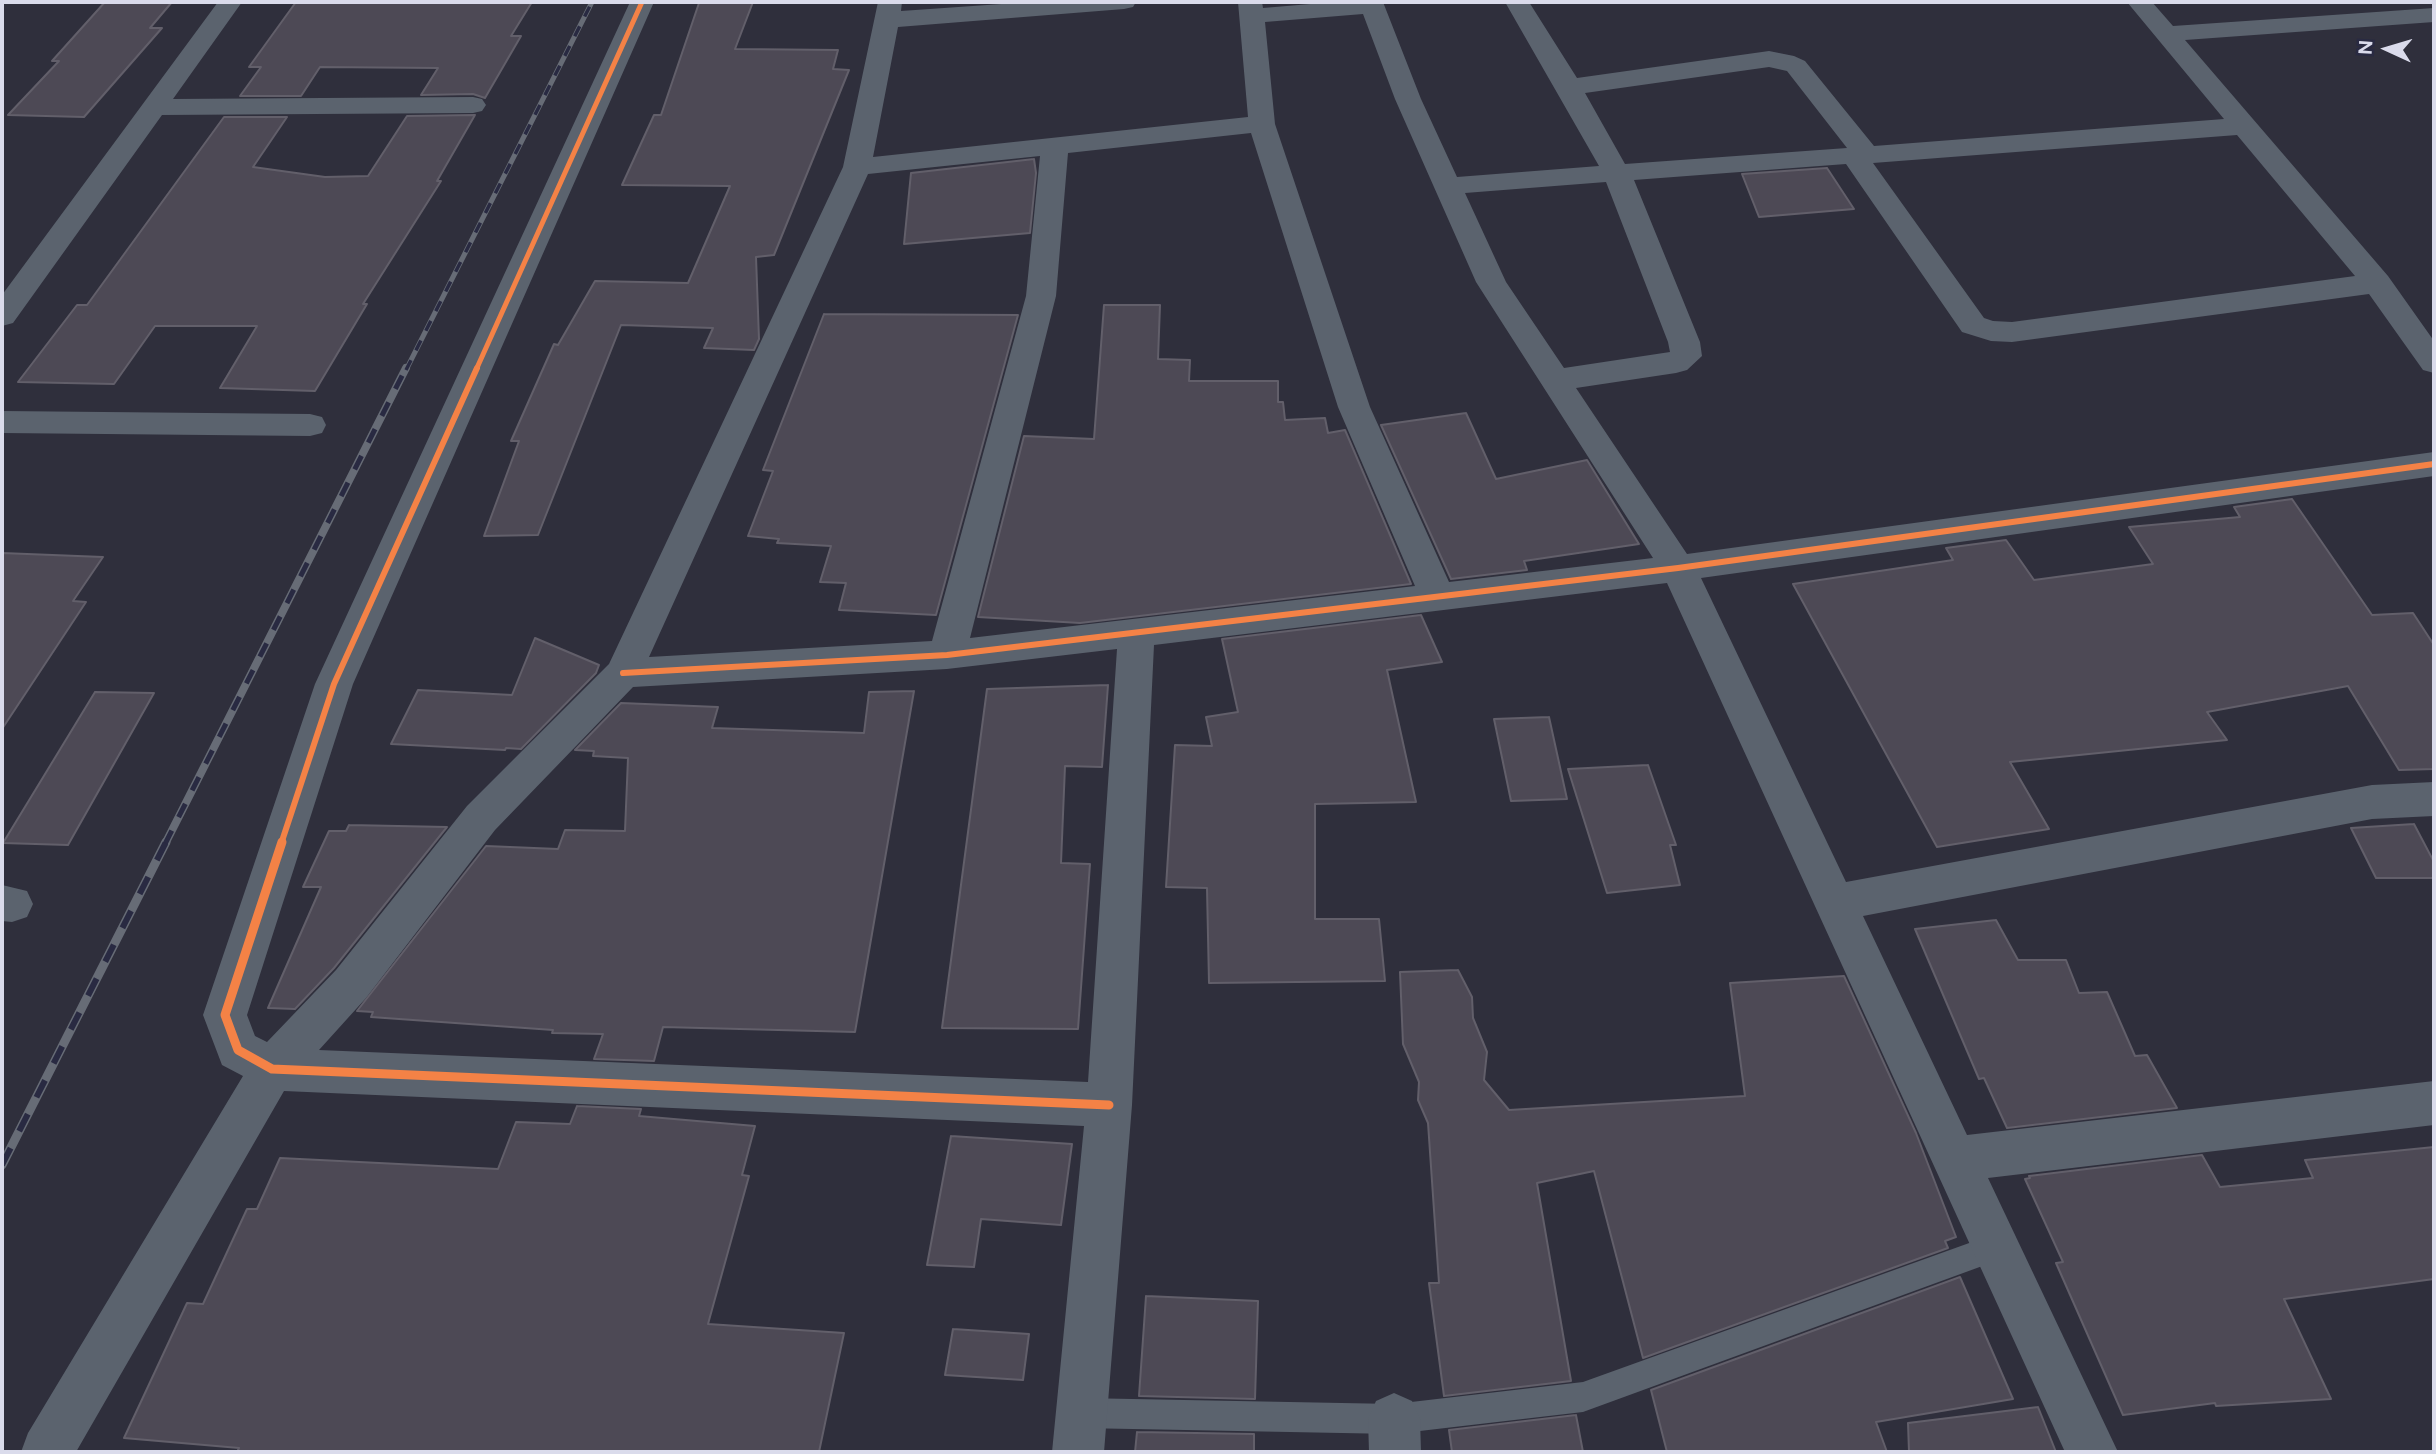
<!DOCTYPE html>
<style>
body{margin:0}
#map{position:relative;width:2436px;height:1454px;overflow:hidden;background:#2f2f3c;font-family:Figtree,sans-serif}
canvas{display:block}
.frame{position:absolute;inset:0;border:4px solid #dadbeb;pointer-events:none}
.north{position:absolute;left:2352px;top:14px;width:70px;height:70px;-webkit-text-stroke:5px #292a42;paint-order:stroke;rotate:274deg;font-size:19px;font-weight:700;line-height:28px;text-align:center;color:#dadbeb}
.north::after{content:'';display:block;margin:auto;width:24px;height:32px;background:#dadbeb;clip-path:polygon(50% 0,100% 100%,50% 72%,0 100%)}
</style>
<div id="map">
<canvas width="2436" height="1454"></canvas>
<div class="frame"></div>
<div class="north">N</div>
</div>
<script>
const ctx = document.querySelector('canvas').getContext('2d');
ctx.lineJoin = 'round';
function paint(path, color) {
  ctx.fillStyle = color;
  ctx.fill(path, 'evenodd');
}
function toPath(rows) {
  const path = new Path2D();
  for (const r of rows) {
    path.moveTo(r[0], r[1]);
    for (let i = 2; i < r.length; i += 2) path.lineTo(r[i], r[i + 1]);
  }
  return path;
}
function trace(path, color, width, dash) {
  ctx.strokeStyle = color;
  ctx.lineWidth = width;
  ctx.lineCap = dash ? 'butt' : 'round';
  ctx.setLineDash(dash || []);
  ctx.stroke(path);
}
const building = toPath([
 [105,2,172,2,150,28,162,28,84,117,8,115,59,61,52,61,105,2],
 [296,2,532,2,511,36,521,36,485,98,473,94,421,95,438,68,320,67,301,96,240,96,261,67,249,67,296,2],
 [753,2,735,49,838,50,833,69,849,70,774,255,756,257,759,339,754,350,704,348,713,328,621,325,538,535,484,536,519,441,511,441,554,344,558,345,595,281,688,283,730,186,622,185,654,115,661,115,699,3,753,2],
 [475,115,437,181,441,181,363,304,367,304,315,391,220,388,257,326,155,326,114,384,18,382,77,305,87,305,224,117,287,117,253,167,325,177,368,176,407,116,475,115],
 [1034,159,1036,173,1030,233,904,244,911,173,1034,159],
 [1827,168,1854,209,1759,217,1742,174,1827,168],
 [1104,305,1160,305,1158,359,1190,360,1189,381,1278,381,1278,402,1283,402,1285,420,1325,418,1328,433,1345,430,1411,584,1080,623,978,617,1024,436,1094,439,1104,305],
 [824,314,1018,315,936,615,839,610,846,583,820,582,831,546,777,543,779,539,748,536,773,471,763,470,824,314],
 [1466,413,1496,479,1587,460,1639,544,1524,561,1527,570,1451,579,1381,425,1466,413],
 [2292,499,2372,615,2413,613,2434,645,2434,769,2399,770,2348,686,2207,712,2227,740,2010,762,2049,829,1937,847,1793,584,1953,560,1946,548,2006,540,2034,580,2153,564,2129,527,2240,517,2234,507,2292,499],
 [2,553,103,557,73,601,86,602,2,729,2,553],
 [1421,615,1442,662,1387,670,1416,802,1315,804,1315,919,1379,919,1385,981,1209,983,1207,888,1166,887,1175,745,1212,746,1206,717,1238,712,1222,639,1421,615],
 [535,638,599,665,596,673,521,749,506,748,505,750,391,744,418,690,512,695,535,638],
 [1108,685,1102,767,1065,766,1061,863,1090,864,1078,1029,942,1028,987,689,1108,685],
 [914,691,855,1032,663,1027,654,1061,594,1059,603,1034,552,1033,553,1030,371,1017,373,1012,357,1011,486,846,558,849,565,830,625,831,628,758,593,756,594,751,575,750,621,703,718,707,712,728,864,733,869,692,914,691],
 [95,692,154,693,68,845,3,843,95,692],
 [1549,717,1567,799,1511,801,1494,719,1549,717],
 [1648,765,1676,845,1670,845,1680,885,1607,893,1568,769,1648,765],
 [2414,824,2434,862,2434,878,2376,878,2351,828,2414,824],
 [349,825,447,827,334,968,295,1009,268,1008,321,887,303,887,329,831,346,831,349,825],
 [1996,920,2018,960,2066,960,2079,993,2107,992,2135,1056,2147,1055,2177,1108,2007,1128,1984,1078,1979,1079,1915,929,1996,920],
 [1458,970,1472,997,1473,1018,1487,1052,1484,1080,1509,1110,1745,1096,1730,983,1844,976,1916,1133,1956,1237,1945,1241,1948,1248,1643,1358,1594,1171,1537,1183,1571,1381,1444,1396,1429,1283,1439,1283,1428,1123,1418,1100,1419,1082,1403,1044,1400,972,1458,970],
 [577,1106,641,1109,639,1116,755,1126,742,1175,749,1176,708,1324,844,1333,819,1452,237,1452,239,1448,124,1438,187,1303,203,1304,247,1209,257,1209,280,1158,498,1169,516,1122,570,1124,577,1106],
 [951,1136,1072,1144,1061,1225,981,1219,974,1267,927,1265,951,1136],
 [2434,1147,2434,1279,2284,1299,2331,1399,2216,1406,2215,1403,2123,1415,2056,1263,2063,1262,2025,1179,2030,1178,2029,1176,2202,1155,2220,1187,2313,1178,2305,1160,2434,1147],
 [1960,1277,2013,1399,1876,1422,1887,1452,1667,1452,1651,1390,1960,1277],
 [1146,1296,1258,1301,1255,1399,1139,1396,1146,1296],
 [953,1329,1029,1334,1023,1380,945,1375,953,1329],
 [2038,1407,2056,1452,1909,1452,1908,1423,2038,1407],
 [1576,1415,1583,1452,1452,1452,1449,1430,1576,1415],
 [1137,1432,1254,1434,1254,1452,1135,1452,1137,1432]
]);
paint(building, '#4d4955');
trace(building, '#625f6a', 2);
paint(toPath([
 [1997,1233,2007,1237,2011,1247,2007,1257,1583,1412,1394,1434,1080,1428,1069,1424,1065,1413,1069,1402,1080,1398,1394,1404,1583,1382,1997,1233]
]), '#5b636e');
paint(toPath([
 [218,2,242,2,173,99,473,97,482,99,486,105,482,111,473,113,162,115,13,323,2,326,2,295,218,2],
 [630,2,654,2,353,684,247,1015,255,1036,267,1042,336,970,467,806,609,664,843,167,878,2,902,2,901,11,1030,2,1136,2,1133,7,1124,9,898,27,873,157,1248,117,1238,2,1262,2,1263,8,1334,2,1383,2,1421,99,1457,177,1599,166,1505,2,1529,2,1577,78,1769,51,1794,56,1805,61,1874,146,2224,119,2127,2,2152,2,2173,26,2434,8,2434,22,2185,40,2388,276,2434,341,2434,373,2423,370,2369,294,2012,342,1991,341,1962,332,1846,164,1634,180,1700,342,1702,356,1687,370,1676,373,1576,388,1687,554,2434,452,2434,476,1701,578,1846,882,2372,785,2434,782,2434,816,2372,819,1863,916,1967,1135,2434,1081,2434,1125,1988,1178,2118,1452,2065,1452,1667,583,1154,645,1132,1105,1104,1452,1052,1452,1084,1126,284,1091,76,1452,21,1452,28,1433,243,1076,222,1065,203,1015,315,684,630,2],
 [1363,14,1395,99,1476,282,1653,558,1449,582,1370,407,1275,124,1265,22,1363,14],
 [1769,67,1787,71,1847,148,1625,164,1585,93,1769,67],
 [1251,133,1338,407,1415,586,970,638,1056,296,1068,153,1251,133],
 [2237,135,2355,276,2012,322,1993,321,1984,318,1873,163,2237,135],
 [1040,156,1026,296,932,641,649,657,868,174,1040,156],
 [1606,182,1668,342,1670,352,1564,368,1506,282,1465,193,1606,182],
 [1117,649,1088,1082,319,1050,366,998,495,830,633,687,947,669,1117,649],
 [2,411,310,414,322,417,326,425,322,433,310,436,2,433,2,411],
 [2,885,27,891,33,904,27,917,12,922,2,921,2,885],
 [1394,1393,1412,1401,1420,1419,1421,1452,1369,1452,1368,1419,1376,1401,1394,1393]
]), '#5b636e');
const railFar2 = toPath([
 [406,370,592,2]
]);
const railFar1 = toPath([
 [165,844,406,368]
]);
const rail = toPath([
 [2,1165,166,842]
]);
trace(railFar2, '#676c76', 5);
trace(railFar1, '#676c76', 8);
trace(rail, '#676c76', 9);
trace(railFar2, '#292a42', 3.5, [11]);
trace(railFar1, '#292a42', 5, [15]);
trace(rail, '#292a42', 6, [19]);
trace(toPath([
 [476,370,642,2]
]), '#f48246', 5);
trace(toPath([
 [623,673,947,655,1678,568,2434,464],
 [281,844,334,684,477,368]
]), '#f48246', 6);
trace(toPath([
 [282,842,225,1015,238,1050,272,1069,1109,1105]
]), '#f48246', 9);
</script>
